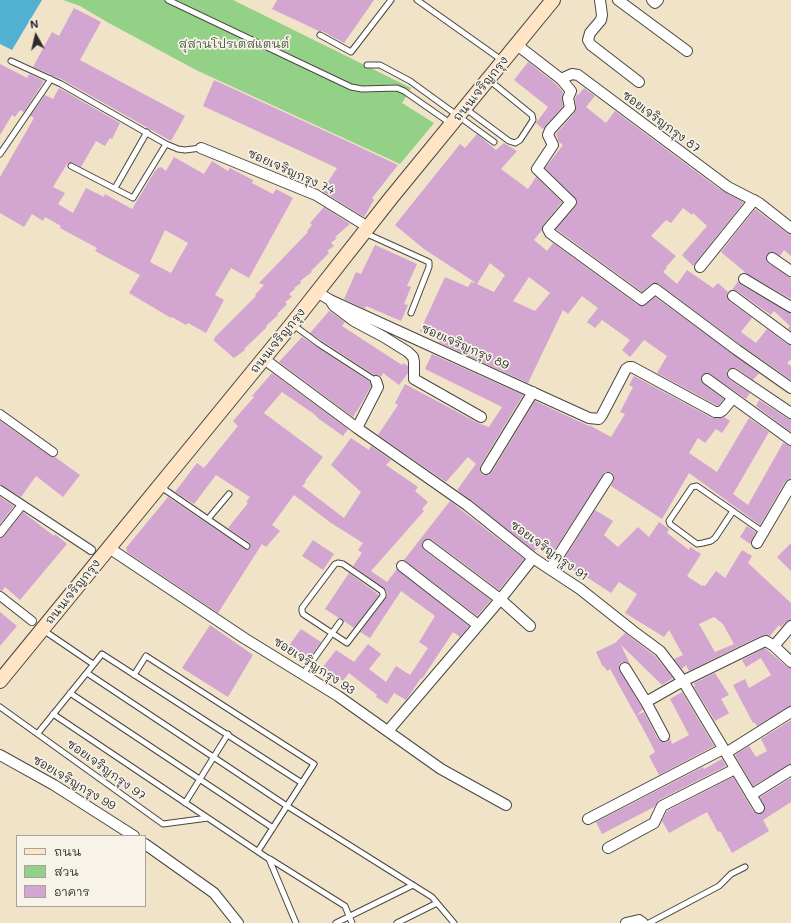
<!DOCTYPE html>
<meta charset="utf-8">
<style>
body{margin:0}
#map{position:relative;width:791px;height:923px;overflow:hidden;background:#f0e3c7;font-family:Mali,"Playpen Sans Thai",sans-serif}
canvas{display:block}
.legend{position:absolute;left:16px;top:835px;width:130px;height:72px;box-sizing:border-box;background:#f7f3e8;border:1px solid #a5a39c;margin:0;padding:5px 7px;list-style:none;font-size:12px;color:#2b2b2b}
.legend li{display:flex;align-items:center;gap:8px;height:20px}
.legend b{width:20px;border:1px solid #a5a39c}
.north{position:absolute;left:16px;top:16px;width:40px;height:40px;-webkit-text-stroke:3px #f7f3e8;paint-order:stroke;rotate:352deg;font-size:11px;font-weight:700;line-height:16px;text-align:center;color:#2b2b2b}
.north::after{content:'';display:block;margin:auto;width:14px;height:18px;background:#2b2b2b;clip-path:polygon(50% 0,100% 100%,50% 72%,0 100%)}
</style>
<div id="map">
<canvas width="791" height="923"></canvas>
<ul class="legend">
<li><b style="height:5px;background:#ffe4c6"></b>ถนน</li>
<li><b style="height:11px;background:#93d186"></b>สวน</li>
<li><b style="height:11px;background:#d2a6d1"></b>อาคาร</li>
</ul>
<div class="north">N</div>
</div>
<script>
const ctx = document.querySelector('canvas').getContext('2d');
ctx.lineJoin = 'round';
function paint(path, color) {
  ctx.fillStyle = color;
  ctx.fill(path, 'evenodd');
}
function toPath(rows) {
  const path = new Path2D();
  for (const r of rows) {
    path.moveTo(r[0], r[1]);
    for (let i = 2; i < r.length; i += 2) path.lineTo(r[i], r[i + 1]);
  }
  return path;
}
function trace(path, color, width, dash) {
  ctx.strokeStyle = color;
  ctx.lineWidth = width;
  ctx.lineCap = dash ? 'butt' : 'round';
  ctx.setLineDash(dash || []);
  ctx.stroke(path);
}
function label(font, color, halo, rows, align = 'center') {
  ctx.font = font + ' Mali,"Playpen Sans Thai",sans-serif';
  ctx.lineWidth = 3.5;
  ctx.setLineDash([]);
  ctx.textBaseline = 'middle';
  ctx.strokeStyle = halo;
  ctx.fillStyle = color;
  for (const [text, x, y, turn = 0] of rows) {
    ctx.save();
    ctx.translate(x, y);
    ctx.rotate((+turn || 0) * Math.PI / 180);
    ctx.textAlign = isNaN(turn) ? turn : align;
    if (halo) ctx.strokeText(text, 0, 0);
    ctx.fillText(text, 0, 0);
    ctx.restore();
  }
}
paint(toPath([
 [63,0,233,0,411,88,402,103,434,123,400,164,196,70,107,22,80,6]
]), '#93d186');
paint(toPath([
 [0,0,42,0,12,50,0,44]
]), '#52b1d1');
paint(toPath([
 [277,0,374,0,344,43,322,31,319,31,272,9],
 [74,8,101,22,80,60,185,116,171,141,63,80,33,67,52,32,59,36],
 [528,62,556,84,563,92,562,99,563,106,543,129,536,123,548,107,514,80],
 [0,64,27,78,29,74,44,81,24,112,20,110,15,117,12,115,0,135],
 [214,80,336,136,398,165,372,198,374,200,364,217,322,191,337,168,203,106],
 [59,88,120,123,112,139,110,138,105,146,96,141,81,167,71,162,67,164,53,187,65,193,58,204,73,213,86,188,104,197,105,194,132,209,155,171,158,168,161,167,166,171,174,157,204,174,212,161,228,171,230,168,253,180,252,183,273,194,276,189,293,198,249,278,231,268,215,295,224,300,206,333,188,323,186,325,172,317,171,318,129,293,140,275,95,251,97,248,60,228,61,226,45,217,43,221,32,214,24,227,0,213,0,177,34,118,30,116,45,95,53,99],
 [165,230,188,243,171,273,150,262],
 [584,88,595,96,586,107,606,123,615,111,718,188,744,202,693,266,682,255,707,226,693,213,692,215,683,208,671,223,666,220,651,236,676,256,666,267,667,268,663,272,677,284,687,270,713,288,718,283,728,292,727,296,729,301,752,318,741,332,756,343,767,329,787,344,791,345,791,359,787,363,791,366,791,380,741,345,659,284,655,283,651,284,642,292,556,229,576,206,577,200,545,168,563,145,559,142,556,134,575,112,576,107,575,99,577,94,578,95],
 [477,134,496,150,504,143,517,151,501,169,528,189,536,177,562,202,543,225,542,230,534,240,547,251,553,243,638,305,644,306,655,297,759,373,753,380,736,368,731,368,727,371,727,374,729,379,750,393,746,399,708,373,702,375,701,381,724,399,718,406,657,373,667,356,644,340,630,357,622,350,630,340,602,320,595,328,587,322,598,308,582,296,568,314,563,310,528,383,438,342,439,340,420,331,445,277,468,287,471,282,476,283,424,249,395,225,460,144,465,148],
 [490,263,505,275,494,292,477,284],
 [529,277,550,293,535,311,513,301],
 [324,207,350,224,335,237,337,238,331,243,334,246,327,251,329,253,311,271,312,272,300,281,301,283,294,288,295,289,289,294,292,297,285,302,287,304,277,314,278,315,266,326,267,327,244,349,245,350,234,358,213,340,215,339,214,338,256,296,255,295,264,285,259,283,308,232,307,231,312,225,310,223],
 [755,209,787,233,791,234,791,256,784,250,780,256,773,252,770,252,766,255,766,258,768,263,791,278,791,299,745,273,745,272,721,252],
 [375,245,417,264,407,286,411,287,404,304,408,305,401,321,366,306,365,309,344,299,356,272,361,274],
 [738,281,741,285,791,313,791,331,788,329,790,326,774,311,771,315,737,291,732,290],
 [329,311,345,322,342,326,402,365,403,363,408,366,408,373,399,385,383,373,381,377,378,375,374,375,310,333],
 [302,337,370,382,371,386,363,401,353,417,279,362],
 [432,354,523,395,480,466,480,472,483,475,489,475,492,472,535,401,589,426,589,425,611,437,625,414,620,412,633,387,629,385,634,376,712,418,720,418,724,417,730,421,722,433,716,429,705,443,698,438,689,453,717,472,749,418,769,432,733,494,748,505,783,443,791,446,791,478,785,482,760,525,689,473,662,519,611,486,614,479,614,475,611,472,605,472,603,475,550,557,538,548,534,551,457,490,476,464,468,457,446,482,378,435,398,405,395,403,405,384,478,423,489,427,502,407,425,369],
 [272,373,348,429,343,436,319,419,314,414,282,392,264,413,323,457,305,481,306,482,302,486,344,518,361,492,331,465,351,438,369,450,371,446,391,460,386,465,418,487,415,491,428,502,422,509,424,511,371,571,387,582,397,569,469,626,460,637,453,632,422,679,421,678,406,700,394,693,387,704,376,697,377,695,349,673,343,681,323,667,336,650,354,662,368,644,381,654,369,669,386,682,396,666,410,675,428,648,419,642,435,616,401,591,370,638,360,632,386,598,387,594,386,590,353,566,362,553,358,550,363,543,331,523,294,495,272,525,280,531,266,547,262,544,218,613,127,552,126,548,168,497,245,549,250,549,251,546,250,543,228,528,248,503,246,502,250,497,216,475,194,504,175,492,197,463,204,468,238,426,233,421,254,397,252,396],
 [759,400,787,418,791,419,791,432,756,406],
 [0,421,50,456,55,457,80,475,63,497,36,476,21,497,0,485],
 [0,497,14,506,0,524],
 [450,501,524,559,499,590,432,540,428,539,423,541,422,545,424,550,491,600,477,616,404,560],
 [595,510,613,521,604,535,618,547,638,527,649,537,659,522,669,529,667,533,689,550,690,547,701,554,687,576,702,586,703,585,705,586,716,571,725,578,742,550,752,556,748,563,791,603,791,620,786,622,781,627,779,625,770,636,766,635,760,636,689,671,686,665,682,669,674,659,683,655,669,630,664,637,625,613,637,594,619,582,611,593,585,576,584,578,562,562],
 [714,617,723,624,734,644,715,652,699,624],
 [23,512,54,536,55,534,67,544,20,600,5,587,2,591,0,591,0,538,4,536],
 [747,526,756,532,750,544,740,537],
 [313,540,334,554,323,570,302,556],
 [791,543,791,571,777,557],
 [349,573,379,595,354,628,344,621,342,619,339,618,325,609],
 [0,612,17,626,0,646],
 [210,625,253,655,228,697,182,668],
 [301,629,321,642,308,660,288,647],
 [625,633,655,656,673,678,662,685,621,645,630,664,625,662,622,662,619,665,619,669,643,709,637,715,644,712,658,739,664,742,667,742,670,738,672,744,689,735,670,699,682,692,714,746,659,775,649,756,655,752,646,734,610,669,607,671,604,666,603,667,596,652,615,643],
 [765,648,787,667,791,668,791,706,757,726,754,722,753,723,733,685,745,679,749,688,771,675,761,658,746,667,742,660],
 [715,673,729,695,721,699,729,713,715,721,694,687,695,686,694,683],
 [791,720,791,764,753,786,735,755,749,746,756,757,767,751,761,739],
 [722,759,726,766,659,800,654,807,602,834,596,822,703,767,704,769],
 [733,777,753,811,759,814,763,813,765,808,760,797,791,778,791,802,763,820,769,831,732,853,720,831,718,832,707,812,669,833,662,821,667,811]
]), '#d2a6d1');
const service = toPath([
 [168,0,351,87,362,89,397,88,404,91,450,123],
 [417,0,503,61],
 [320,35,351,52,391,0],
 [11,61,61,84,166,144,178,149,185,150,201,148],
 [367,65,380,65,410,81,494,142],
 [466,109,509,141,515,143,520,140,533,120,532,115,489,80],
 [0,154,51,79],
 [71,166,133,198,166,144],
 [115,188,147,132],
 [365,233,429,262,429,267,411,313],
 [292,324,319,344,376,381],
 [161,487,247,546],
 [733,511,715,538,711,541,703,543,697,544,670,524,669,521,692,487,697,486,733,511,763,532],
 [208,519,229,494],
 [338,563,343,564,382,591,383,594,383,596,347,643,303,614,302,611,302,608,335,564,338,563],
 [43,630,93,664],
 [87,673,287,806,432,897,454,923],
 [303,674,340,622],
 [134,675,146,656,314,764,258,851],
 [70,693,273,828],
 [0,707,163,824,208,818],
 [53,714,269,859,296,923],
 [38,733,102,654,302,783],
 [185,803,228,734],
 [270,859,345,906,352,923],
 [336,923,413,885],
 [397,923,437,903],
 [649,923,719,886,731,874,745,867]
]);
const pedestrian = toPath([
 [0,414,53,452],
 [0,490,91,550],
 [0,533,22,505],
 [0,596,32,621]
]);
const minor = toPath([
 [600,0,602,15,601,20,590,33,588,40,591,45,639,82],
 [618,0,687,51],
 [652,0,655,3,658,0],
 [517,45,561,79,572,74,578,75,728,187,759,203,791,228],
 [561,79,571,91,568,98,570,108,550,130,548,135,553,145,537,169,571,202,548,229,550,233,642,300,655,289,658,291,737,350,791,388],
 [201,148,316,195,368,227],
 [772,258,791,271],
 [700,267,754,200],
 [744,279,791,307],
 [317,292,330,300,334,306,354,321,384,337,408,352,413,357,414,362,414,379,481,417],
 [733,296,791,339],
 [330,300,589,418,599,419,602,415,626,369,629,367,632,367,715,412,720,412,723,410,733,398],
 [264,359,357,428,467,505,533,558,580,589,633,631,660,651,683,681,759,808],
 [733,374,791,413],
 [707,379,791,440],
 [357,428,378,387,376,381],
 [486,469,533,392],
 [757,543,791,485],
 [428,545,500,599,530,626],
 [109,548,244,638,338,696,441,769,506,805],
 [402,566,478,625],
 [550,569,608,478],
 [791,626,774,646,791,662],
 [625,668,646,702,664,736],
 [646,702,683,681,763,642,766,641,774,646],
 [388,731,499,601,533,558],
 [726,753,791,712],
 [0,755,54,785,134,836],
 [751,795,791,770],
 [588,819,723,749],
 [145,844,214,893,238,923],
 [608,848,654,823,662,806,735,769],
 [626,923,639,920,643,923]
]);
const secondary = toPath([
 [0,681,292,324,391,198,553,0]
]);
trace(service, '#494742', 7);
trace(pedestrian, '#494742', 10);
trace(minor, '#494742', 12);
trace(secondary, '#494742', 16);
trace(service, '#fff', 5);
trace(pedestrian, '#fff', 8);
trace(minor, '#fff', 10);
trace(secondary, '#ffe4c6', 14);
label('12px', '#455442', '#f7f3e8', [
 ["สุสานโปรเตสแตนต์",234,44]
]);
label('12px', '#2b2b2b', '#f7f3e8', [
 ["ถนนเจริญกรุง",481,89,-51],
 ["ซอยเจริญกรุง 87",661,122,37],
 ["ซอยเจริญกรุง 74",291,172,24],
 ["ถนนเจริญกรุง",278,341,-51],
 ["ซอยเจริญกรุง 89",465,347,24],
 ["ซอยเจริญกรุง 91",549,551,36],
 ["ถนนเจริญกรุง",73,592,-51],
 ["ซอยเจริญกรุง 93",314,666,33],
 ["ซอยเจริญกรุง 97",106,770,36],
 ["ซอยเจริญกรุง 99",74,783,31]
]);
</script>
